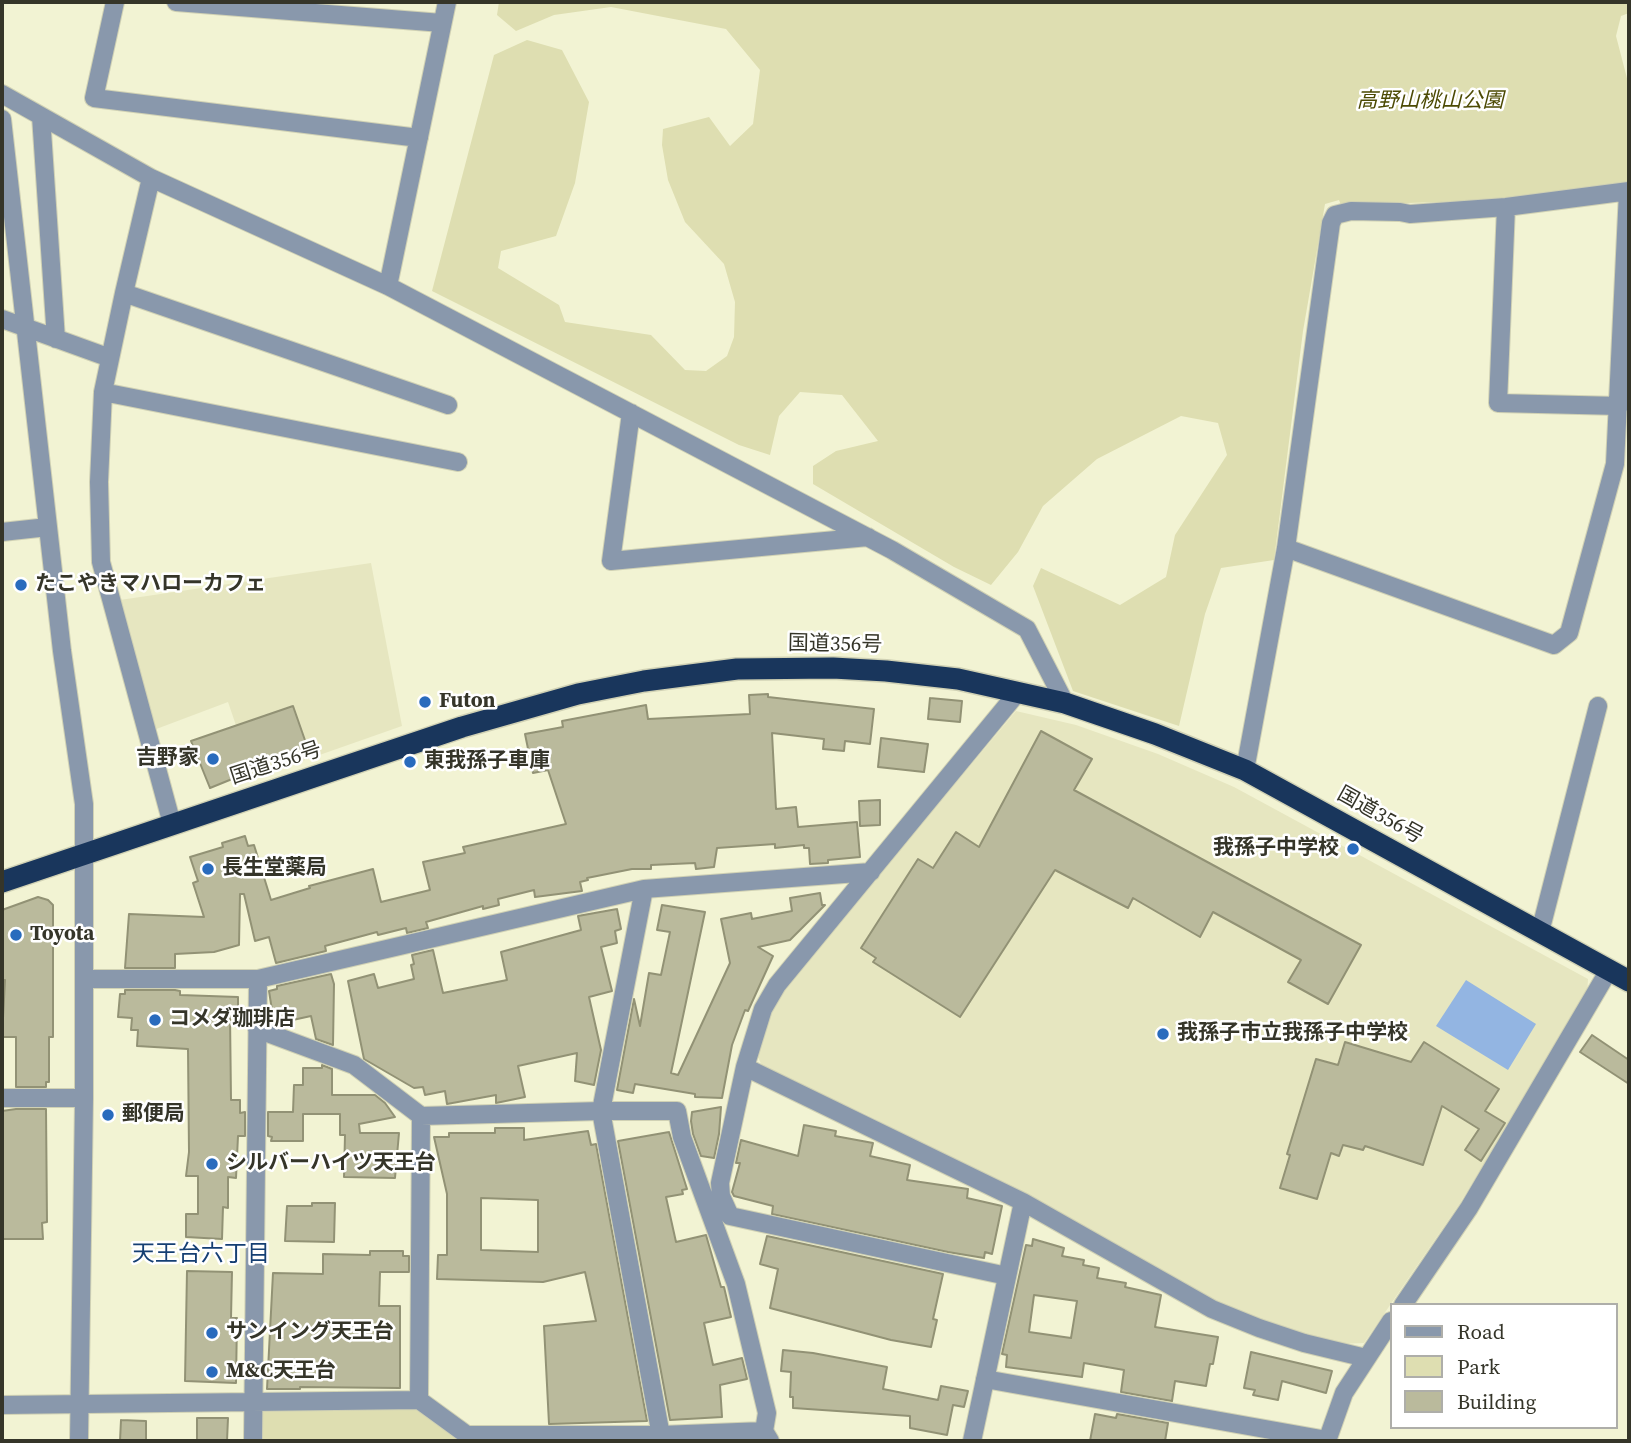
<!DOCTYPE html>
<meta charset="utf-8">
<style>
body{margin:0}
#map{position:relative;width:1631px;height:1443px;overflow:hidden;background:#f2f3d3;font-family:"Source Serif 4",serif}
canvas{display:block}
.frame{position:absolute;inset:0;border:4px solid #353529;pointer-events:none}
.legend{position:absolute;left:1390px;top:1303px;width:228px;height:126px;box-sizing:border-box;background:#fff;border:2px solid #aeaea9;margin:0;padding:9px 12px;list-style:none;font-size:21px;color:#353529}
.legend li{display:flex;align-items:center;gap:14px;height:35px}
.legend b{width:35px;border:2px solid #aeaea9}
</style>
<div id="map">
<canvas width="1631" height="1443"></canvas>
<div class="frame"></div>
<ul class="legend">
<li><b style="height:9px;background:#8998ac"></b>Road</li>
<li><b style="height:19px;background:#dedeb1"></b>Park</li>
<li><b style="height:19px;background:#baba9c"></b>Building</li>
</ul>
</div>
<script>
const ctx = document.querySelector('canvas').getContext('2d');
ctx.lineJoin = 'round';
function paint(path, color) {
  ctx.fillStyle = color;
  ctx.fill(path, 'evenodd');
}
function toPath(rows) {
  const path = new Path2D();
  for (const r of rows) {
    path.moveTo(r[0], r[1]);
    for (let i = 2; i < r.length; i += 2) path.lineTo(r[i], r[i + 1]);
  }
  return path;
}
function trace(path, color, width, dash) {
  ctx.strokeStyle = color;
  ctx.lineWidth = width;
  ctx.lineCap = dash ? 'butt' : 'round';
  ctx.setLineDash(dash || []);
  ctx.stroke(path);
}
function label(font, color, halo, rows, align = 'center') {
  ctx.font = font + ' "Source Serif 4","Noto Sans JP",serif';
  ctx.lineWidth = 5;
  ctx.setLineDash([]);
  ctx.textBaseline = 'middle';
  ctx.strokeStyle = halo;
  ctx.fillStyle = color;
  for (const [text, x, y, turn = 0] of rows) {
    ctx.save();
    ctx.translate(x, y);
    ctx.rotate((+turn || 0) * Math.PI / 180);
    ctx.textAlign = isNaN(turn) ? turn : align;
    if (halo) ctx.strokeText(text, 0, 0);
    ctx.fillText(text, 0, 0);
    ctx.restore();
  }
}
paint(toPath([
 [371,563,402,726,254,778,228,702,151,731,113,601],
 [1016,711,1076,725,1158,754,1234,787,1588,979,1587,995,1460,1203,1364,1343,1338,1344,1302,1334,1261,1321,1214,1302,1026,1196,865,1114,763,1068,757,1055,770,1013,789,982]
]), '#e6e6c0');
paint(toPath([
 [499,2,1629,2,1629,13,1621,16,1616,36,1629,86,1629,181,1616,187,1474,201,1341,205,1339,200,1325,204,1303,331,1274,560,1221,568,1205,614,1179,726,1073,691,1033,586,1041,568,1120,605,1166,577,1175,535,1227,455,1218,423,1181,416,1097,459,1043,506,1018,552,991,585,954,567,813,484,813,466,836,451,878,441,842,395,800,392,779,416,770,455,739,445,432,291,494,55,527,40,562,50,589,102,575,183,556,236,501,251,498,268,559,305,565,322,651,335,685,370,706,371,727,356,734,337,735,302,724,264,685,222,668,180,662,145,663,129,709,117,730,146,753,124,760,70,726,29,611,7,554,15,516,31,497,15],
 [415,1406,461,1441,258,1441,259,1409]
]), '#dedeb1');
paint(toPath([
 [1466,980,1536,1024,1508,1070,1436,1026]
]), '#93b5e2');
const building = toPath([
 [768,694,768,697,874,709,870,744,845,741,844,751,823,749,824,739,772,733,776,809,796,807,798,827,857,822,860,857,828,860,828,863,810,864,809,848,804,848,804,845,775,848,775,844,717,848,714,867,696,869,695,863,651,865,651,869,632,869,587,878,588,880,580,882,582,891,535,897,534,890,498,899,499,905,483,909,483,906,426,922,428,928,407,933,406,928,378,935,377,932,325,946,326,951,276,963,269,937,255,941,244,894,240,894,239,945,214,952,175,954,175,968,125,968,129,914,204,917,193,883,198,881,190,857,223,847,222,843,245,836,248,846,254,845,271,900,310,888,309,886,373,869,381,902,430,890,423,862,465,853,463,847,566,824,548,770,533,773,525,734,563,727,562,721,646,705,648,719,750,714,749,695,768,694],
 [930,698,962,701,960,722,928,719,930,698],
 [293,706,307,746,234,771,237,777,210,788,191,741,293,706],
 [1041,731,1092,759,1074,790,1361,945,1328,1004,1288,982,1301,960,1213,912,1200,937,1133,898,1128,908,1055,870,960,1017,873,962,876,958,861,948,918,859,933,868,956,832,979,847,1041,731],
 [881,738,928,744,924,772,878,767,881,738],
 [880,800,880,825,860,826,859,801,880,800],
 [820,893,822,905,825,905,790,940,758,947,773,956,748,1011,745,1010,732,1045,722,1098,695,1097,695,1094,635,1084,633,1093,617,1090,634,999,640,1026,649,973,661,975,670,932,657,930,662,905,705,912,671,1073,678,1075,730,963,721,919,751,913,752,919,792,911,790,898,820,893],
 [38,897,48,900,53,905,53,1037,49,1037,49,1082,46,1082,46,1087,16,1087,16,1037,2,1037,5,980,2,980,2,910,38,897],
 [617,909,621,929,615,931,617,943,601,947,612,991,589,997,601,1050,594,1085,575,1081,577,1053,518,1066,525,1097,496,1103,496,1095,447,1104,445,1091,425,1095,423,1087,414,1088,364,1059,348,981,374,974,378,988,414,979,411,965,414,964,412,955,433,950,443,993,507,980,501,952,581,930,578,916,617,909],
 [331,974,334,984,333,1045,316,1039,311,1016,279,1023,276,1009,272,1010,269,991,277,989,277,986,331,974],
 [125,990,175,990,180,991,180,995,238,997,238,1016,230,1015,231,1100,240,1100,240,1113,245,1112,245,1136,238,1136,236,1178,228,1177,228,1208,223,1207,222,1239,186,1237,186,1214,198,1214,198,1176,186,1176,189,1152,188,1049,137,1046,138,1030,131,1030,132,1018,118,1017,120,994,125,994,125,990],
 [1592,1035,1629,1060,1629,1084,1580,1052,1592,1035],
 [1345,1042,1411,1062,1424,1042,1499,1089,1485,1111,1505,1123,1481,1161,1465,1150,1479,1129,1442,1106,1423,1165,1365,1146,1363,1150,1343,1145,1339,1156,1331,1153,1317,1199,1280,1188,1290,1155,1287,1154,1316,1059,1338,1065,1345,1042],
 [322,1065,332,1069,332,1095,375,1095,385,1103,395,1117,359,1124,360,1133,399,1133,395,1178,344,1177,345,1135,340,1135,340,1114,303,1114,303,1141,271,1141,272,1137,268,1136,268,1112,293,1112,294,1085,303,1085,303,1068,322,1068,322,1065],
 [721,1107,719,1134,714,1158,701,1156,693,1134,691,1121,692,1112,721,1107],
 [16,1109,46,1109,47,1222,42,1223,43,1239,2,1239,2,1111,16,1109],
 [804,1125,836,1131,835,1136,873,1143,870,1156,910,1165,907,1180,968,1189,967,1198,1002,1206,992,1254,985,1252,984,1258,948,1252,772,1214,773,1206,734,1196,732,1192,740,1163,736,1163,741,1140,798,1156,804,1125],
 [495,1128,524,1128,524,1140,588,1131,591,1145,596,1144,647,1421,549,1424,544,1326,596,1321,585,1272,543,1282,437,1279,438,1255,447,1255,447,1194,434,1137,449,1137,449,1133,495,1133,495,1128],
 [481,1198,538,1200,538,1252,481,1250,481,1198],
 [669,1132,687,1189,682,1190,683,1194,666,1197,676,1242,706,1235,721,1287,724,1287,731,1317,704,1323,713,1365,742,1358,747,1379,720,1385,722,1417,670,1420,618,1141,669,1132],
 [312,1203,335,1203,334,1242,285,1241,287,1206,312,1206,312,1203],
 [767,1236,943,1274,933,1319,937,1320,931,1347,891,1340,770,1308,778,1269,760,1264,767,1236],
 [1033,1239,1064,1248,1062,1256,1084,1260,1083,1265,1099,1268,1097,1278,1126,1283,1125,1287,1161,1295,1155,1327,1218,1337,1213,1364,1210,1364,1206,1386,1175,1381,1172,1401,1121,1392,1124,1370,1084,1363,1082,1377,1006,1367,1007,1355,1002,1354,1026,1245,1032,1246,1033,1239],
 [1034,1295,1077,1301,1071,1338,1029,1332,1034,1295],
 [370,1251,403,1251,403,1256,409,1256,409,1272,380,1272,379,1306,400,1306,400,1388,300,1387,300,1389,267,1389,273,1273,323,1274,323,1254,370,1255,370,1251],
 [187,1271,232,1272,231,1318,237,1318,236,1383,185,1381,187,1271],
 [783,1350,813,1353,887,1367,883,1389,938,1400,941,1386,968,1391,964,1407,953,1405,947,1435,910,1428,910,1416,793,1408,793,1397,790,1397,791,1372,781,1371,783,1350],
 [1251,1352,1332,1371,1326,1393,1282,1381,1278,1400,1253,1395,1255,1390,1244,1388,1251,1352],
 [1095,1414,1116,1418,1117,1414,1168,1423,1165,1441,1090,1441,1095,1414],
 [197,1418,228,1418,227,1441,197,1441,197,1418],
 [121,1420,146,1421,146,1441,120,1441,121,1420]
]);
paint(building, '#baba9c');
trace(building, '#929275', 2);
const minor = toPath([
 [115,2,94,98,419,138],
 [176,2,442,23],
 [2,94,151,178,388,286,892,550,1027,629,1065,703],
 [41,116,56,339],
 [2,119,62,651,84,804,84,1098,79,1441],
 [151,178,124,293,448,405],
 [1506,207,1498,403,1619,406],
 [388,286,447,2],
 [124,293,103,392,99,482,101,562,172,824],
 [2,319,110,358],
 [103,392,458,462],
 [631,413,611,561,868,537],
 [2,532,48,527],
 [1286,548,1554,645,1569,633,1615,464,1628,192],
 [1245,770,1286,548,1331,223,1335,215,1351,211,1400,212,1410,214,1506,207,1629,191],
 [644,889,601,1111,662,1441],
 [1540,932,1598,706],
 [85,979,258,979,644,889,871,872],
 [257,1029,354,1065,421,1116,419,1400],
 [745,1067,1023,1202,1212,1309,1259,1328,1304,1343,1366,1358],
 [2,1098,84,1098],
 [421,1116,601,1111,677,1111,682,1137,736,1284,767,1413,764,1431,770,1441],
 [1007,1276,730,1216,721,1196,720,1183,745,1067,763,1009,777,985,1018,692],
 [1403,1305,1469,1208,1609,970],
 [985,1379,1327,1440],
 [2,1405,419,1400,467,1435,660,1435,764,1431],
 [253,1441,258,979],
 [972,1441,1023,1202],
 [1327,1441,1344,1393,1391,1321]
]);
const highway = toPath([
 [2,882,462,727,578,694,644,681,737,669,833,668,886,671,958,679,1065,703,1155,734,1245,770,1629,981]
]);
trace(minor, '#d0d1b4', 20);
trace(highway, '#d0d1b4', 24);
trace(minor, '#8998ac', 18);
trace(highway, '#19365c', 21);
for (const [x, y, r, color] of [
 [21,585,7,"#296bbd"],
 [425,702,7,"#296bbd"],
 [213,759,7,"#296bbd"],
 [410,762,7,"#296bbd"],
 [1353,849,7,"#296bbd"],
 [208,869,7,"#296bbd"],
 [16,935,7,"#296bbd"],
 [155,1020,7,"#296bbd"],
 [1163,1034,7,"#296bbd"],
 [108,1115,7,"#296bbd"],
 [212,1164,7,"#296bbd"],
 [212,1333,7,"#296bbd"],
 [212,1372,7,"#296bbd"]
]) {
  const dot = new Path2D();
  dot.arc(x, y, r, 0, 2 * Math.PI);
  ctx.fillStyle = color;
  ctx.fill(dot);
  trace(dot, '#fff', 2.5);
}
label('italic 21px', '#4c4a03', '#fff', [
 ["高野山桃山公園",1430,102]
]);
label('bold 21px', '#353529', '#fff', [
 ["たこやきマハローカフェ",35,585],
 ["Futon",439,702],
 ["吉野家",199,759,"right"],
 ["東我孫子車庫",424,762],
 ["我孫子中学校",1339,849,"right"],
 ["長生堂薬局",222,869],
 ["Toyota",30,935],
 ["コメダ珈琲店",169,1020],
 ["我孫子市立我孫子中学校",1177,1034],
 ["郵便局",122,1115],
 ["シルバーハイツ天王台",226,1164],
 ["サンイング天王台",226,1333],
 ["M&C天王台",226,1372]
], 'left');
label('21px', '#353529', '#fff', [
 ["国道356号",835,645,1],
 ["国道356号",276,764,-18],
 ["国道356号",1380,816,29]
]);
label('23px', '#153f73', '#fff', [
 ["天王台六丁目",201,1255]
]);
</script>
